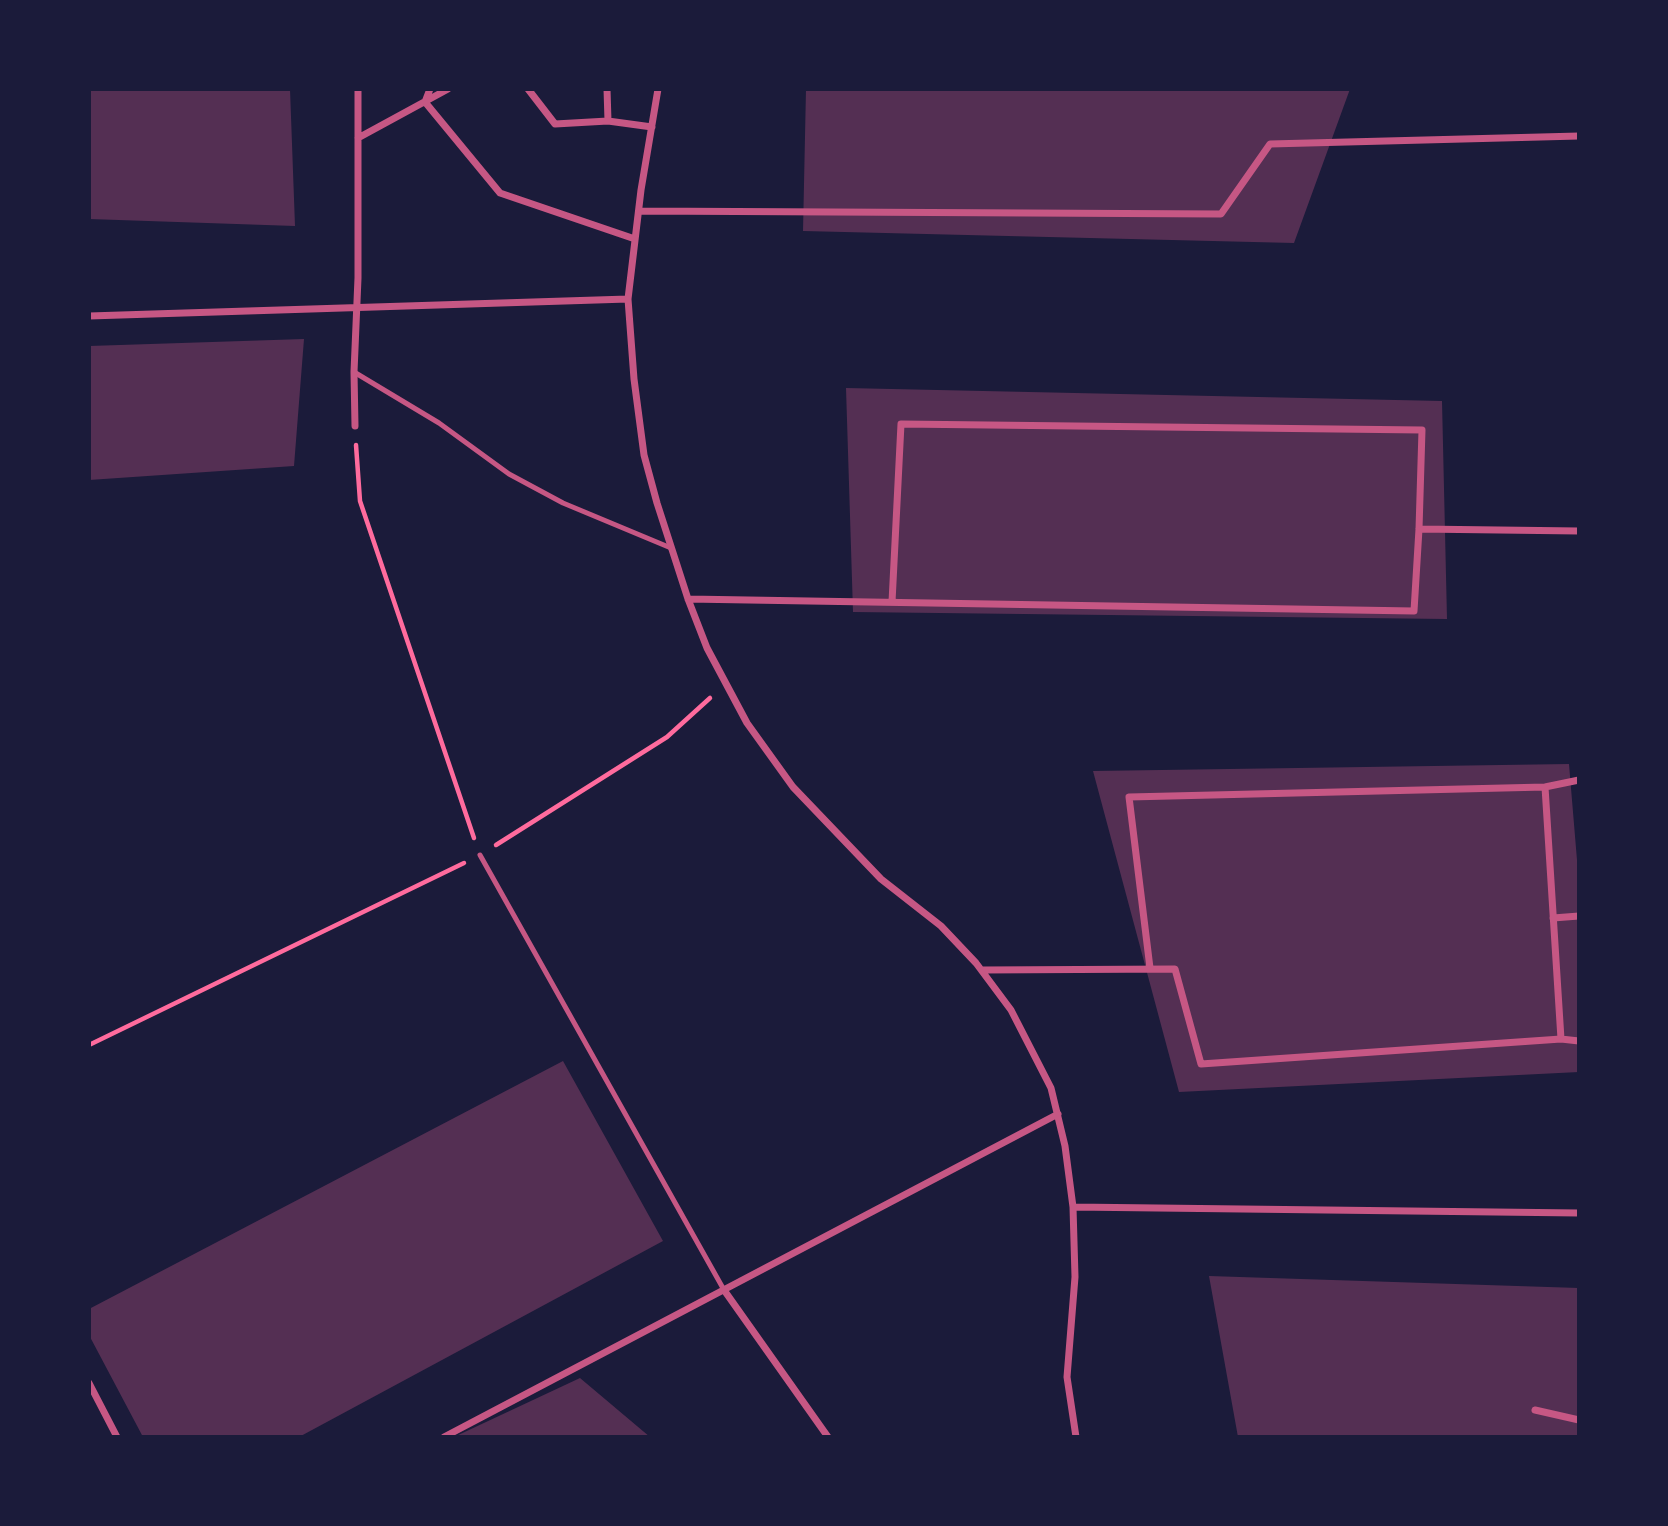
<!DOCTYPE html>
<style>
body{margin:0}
#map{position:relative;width:1668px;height:1526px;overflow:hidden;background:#1b1b3a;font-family:"Titillium Web",sans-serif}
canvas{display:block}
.frame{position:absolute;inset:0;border:91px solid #1b1b3a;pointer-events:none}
</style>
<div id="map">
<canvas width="1668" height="1526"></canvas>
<div class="frame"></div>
</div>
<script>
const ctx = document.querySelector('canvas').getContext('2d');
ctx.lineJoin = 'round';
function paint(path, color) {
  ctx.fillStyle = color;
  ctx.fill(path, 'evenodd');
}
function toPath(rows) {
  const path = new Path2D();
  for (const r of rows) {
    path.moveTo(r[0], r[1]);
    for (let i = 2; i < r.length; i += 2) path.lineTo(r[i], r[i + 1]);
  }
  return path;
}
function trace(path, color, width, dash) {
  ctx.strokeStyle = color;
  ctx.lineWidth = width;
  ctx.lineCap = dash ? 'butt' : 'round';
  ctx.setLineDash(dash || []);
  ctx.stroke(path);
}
paint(toPath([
 [89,89,290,89,295,226,89,219],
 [806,89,1350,89,1294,243,803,231],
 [304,339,294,466,89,480,89,346],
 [846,388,1442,401,1447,619,853,612],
 [1569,764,1579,884,1579,1072,1179,1092,1093,771],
 [563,1061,663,1241,299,1437,143,1437,89,1335,89,1309],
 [1209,1276,1579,1288,1579,1437,1238,1437],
 [580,1378,650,1437,454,1437]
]), '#542f53');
trace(toPath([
 [356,445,360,501,474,838],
 [496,845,667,737,710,698],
 [89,1045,464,863]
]), '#ff6b9d', 4.5);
trace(toPath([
 [354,372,439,423,509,474,563,503,671,548],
 [480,855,724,1290]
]), '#c65784', 5);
trace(toPath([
 [430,89,425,102,500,193,635,239],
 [528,89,555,124,608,121,652,127],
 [607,89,608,121],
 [658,89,641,190,628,299,634,379,644,455,657,503,688,599,707,648,747,723,793,787,881,879,941,926,976,963,1011,1010,1051,1088,1065,1146,1073,1207,1075,1277,1067,1377,1076,1437],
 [358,138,448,89],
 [639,211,1221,214,1270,144,1579,136],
 [89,316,628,299],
 [355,426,354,372,358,278,358,89],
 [1419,529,1579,531],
 [688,599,1414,611,1419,529,1422,430,901,424,892,602],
 [1545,787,1561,1039],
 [1553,918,1579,916],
 [1150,968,1129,797,1545,787,1579,780],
 [982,970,1175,969,1201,1064,1561,1039,1579,1041],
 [1073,1207,1579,1213],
 [724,1290,828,1437],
 [89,1383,117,1437],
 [1535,1410,1579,1420],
 [444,1437,1058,1114]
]), '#c65784', 7);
</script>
